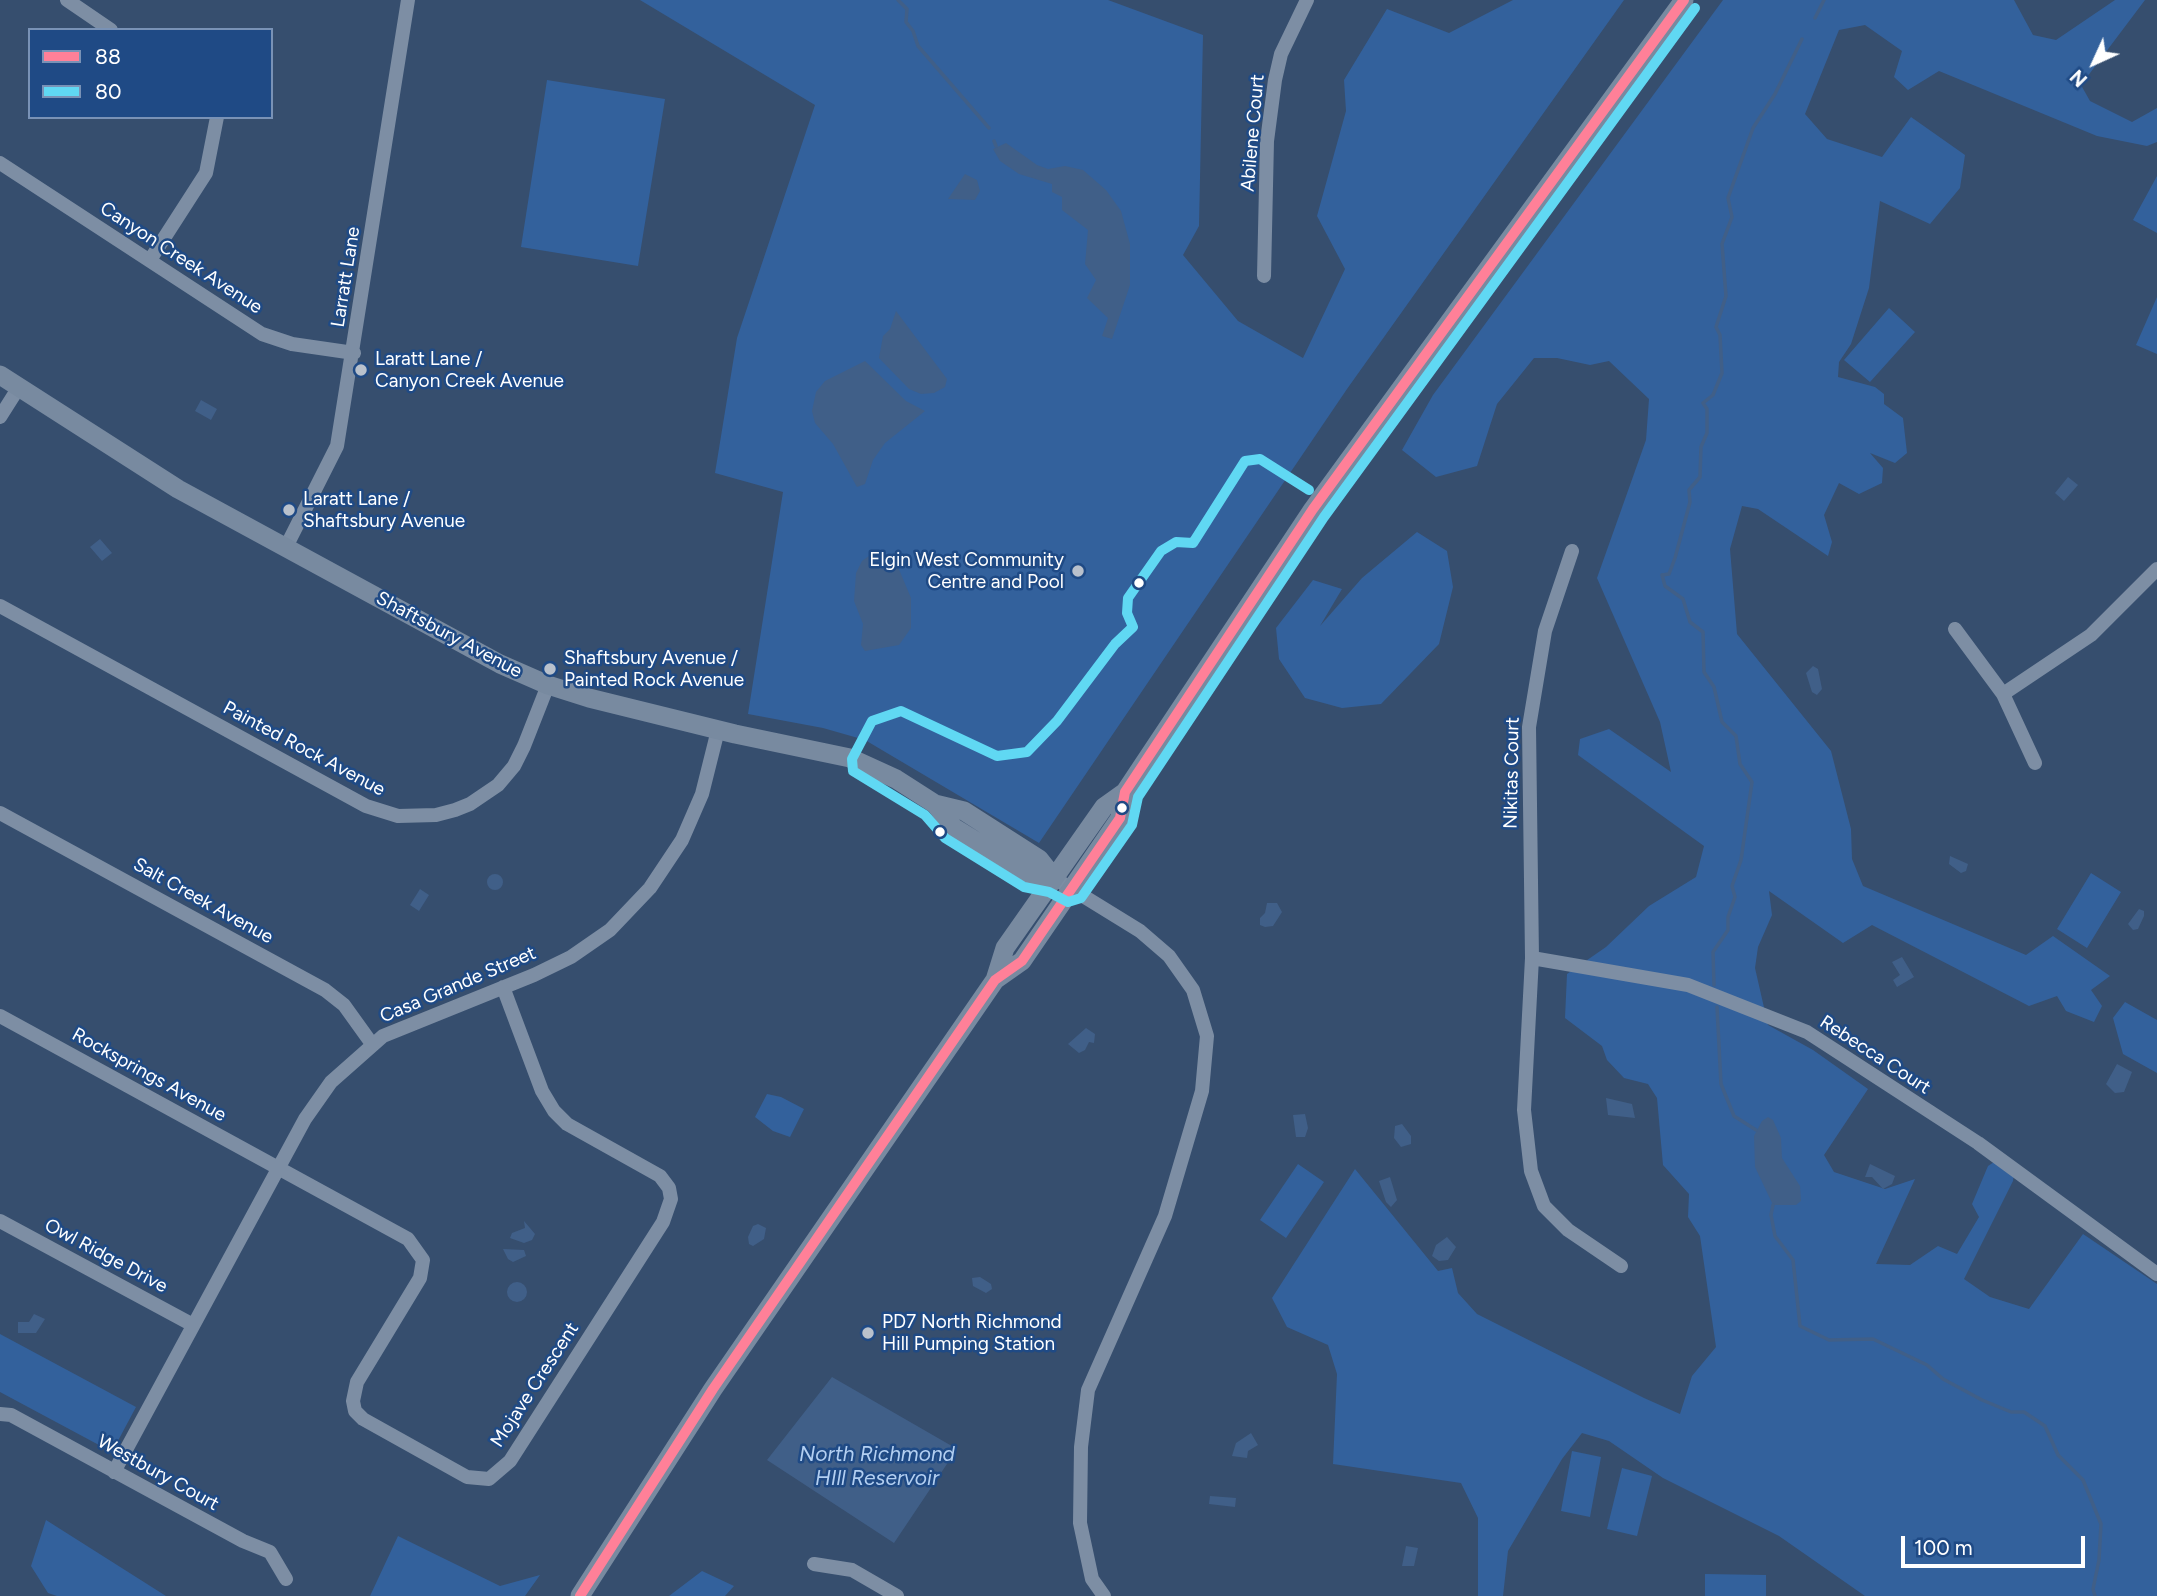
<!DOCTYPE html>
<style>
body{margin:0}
#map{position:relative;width:2157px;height:1596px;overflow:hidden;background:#364e6e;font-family:Figtree,sans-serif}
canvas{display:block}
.legend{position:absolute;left:28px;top:28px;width:245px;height:91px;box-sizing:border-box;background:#1f4a85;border:2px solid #7992b6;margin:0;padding:9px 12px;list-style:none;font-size:21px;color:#fff}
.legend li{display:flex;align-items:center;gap:14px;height:35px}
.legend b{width:35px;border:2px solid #7992b6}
.north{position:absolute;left:2059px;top:28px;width:70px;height:70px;-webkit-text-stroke:5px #1f4a85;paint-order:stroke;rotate:225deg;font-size:19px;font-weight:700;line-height:28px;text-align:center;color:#fff}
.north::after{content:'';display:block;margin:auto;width:24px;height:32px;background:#fff;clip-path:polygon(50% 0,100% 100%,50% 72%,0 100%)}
.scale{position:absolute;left:1901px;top:1536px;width:184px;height:32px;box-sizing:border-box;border:4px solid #fff;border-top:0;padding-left:9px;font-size:21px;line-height:24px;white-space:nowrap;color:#fff;-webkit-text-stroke:5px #1f4a85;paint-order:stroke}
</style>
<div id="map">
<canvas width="2157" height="1596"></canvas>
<ul class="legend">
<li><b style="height:9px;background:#ff8098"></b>88</li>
<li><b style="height:9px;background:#60d8f3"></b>80</li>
</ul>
<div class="north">N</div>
<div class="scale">100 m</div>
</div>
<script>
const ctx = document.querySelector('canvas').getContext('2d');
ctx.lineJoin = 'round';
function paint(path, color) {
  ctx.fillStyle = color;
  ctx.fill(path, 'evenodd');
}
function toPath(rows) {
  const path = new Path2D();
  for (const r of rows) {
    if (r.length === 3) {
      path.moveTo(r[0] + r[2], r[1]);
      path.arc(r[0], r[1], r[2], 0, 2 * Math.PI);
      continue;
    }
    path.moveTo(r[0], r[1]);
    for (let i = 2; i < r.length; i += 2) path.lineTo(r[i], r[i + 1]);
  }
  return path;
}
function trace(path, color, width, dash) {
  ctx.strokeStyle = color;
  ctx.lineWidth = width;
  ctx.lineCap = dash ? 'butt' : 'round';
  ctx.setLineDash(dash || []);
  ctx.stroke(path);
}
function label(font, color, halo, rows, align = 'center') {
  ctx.font = font + ' Figtree,sans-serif';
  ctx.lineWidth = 5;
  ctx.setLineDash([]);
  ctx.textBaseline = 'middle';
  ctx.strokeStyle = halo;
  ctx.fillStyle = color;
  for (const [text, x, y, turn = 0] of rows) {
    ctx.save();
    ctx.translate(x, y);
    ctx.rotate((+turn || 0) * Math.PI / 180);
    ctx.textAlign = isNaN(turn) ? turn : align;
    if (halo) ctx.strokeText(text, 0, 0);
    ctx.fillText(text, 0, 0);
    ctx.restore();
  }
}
paint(toPath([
 [640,0,1108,0,1203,35,1199,226,1183,255,1238,321,1303,358,1345,269,1317,216,1346,111,1344,80,1387,9,1449,33,1513,0,1624,0,1347,389,1039,843,865,740,823,728,748,714,783,492,715,473,737,338,815,105],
 [1723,0,2014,0,2033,35,2056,40,2115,0,2145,0,2081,85,2090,101,2132,122,2157,108,2157,142,2147,146,2097,136,1939,71,1908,90,1894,77,1902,51,1865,25,1839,30,1805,114,1827,139,1882,157,1911,117,1965,155,1960,188,1930,224,1880,201,1869,288,1851,344,1839,362,1838,377,1875,387,1884,394,1884,404,1903,418,1907,453,1895,463,1870,453,1883,468,1882,483,1859,494,1839,483,1824,515,1832,542,1828,556,1758,509,1742,506,1730,549,1737,634,1831,751,1851,829,1852,859,1863,886,2026,955,2053,936,2110,976,2091,990,2102,1006,2094,1022,2066,1011,2057,996,2029,1006,1872,925,1843,943,1769,891,1772,915,1758,947,1755,968,1768,1025,1813,1050,1868,1089,1824,1155,1834,1172,1885,1189,1915,1179,1876,1264,1910,1265,1938,1246,1957,1254,1979,1217,1972,1204,1988,1166,1994,1162,2014,1174,2013,1181,1964,1279,1990,1297,2029,1309,2083,1234,2157,1284,2157,1596,1865,1596,1779,1536,1663,1478,1609,1441,1582,1433,1562,1459,1508,1551,1503,1596,1478,1596,1478,1518,1461,1483,1333,1464,1337,1374,1328,1345,1287,1327,1272,1298,1355,1169,1438,1271,1452,1268,1458,1293,1477,1314,1644,1398,1680,1414,1692,1376,1716,1347,1700,1236,1688,1217,1689,1194,1663,1165,1657,1098,1648,1084,1624,1078,1607,1060,1602,1046,1565,1018,1567,974,1606,947,1649,906,1696,877,1704,846,1578,755,1580,739,1609,729,1671,772,1660,722,1597,578,1646,440,1649,399,1609,361,1590,365,1557,358,1534,358,1497,404,1477,466,1436,477,1402,450,1433,395],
 [547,80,665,99,638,266,521,247],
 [2157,176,2157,233,2133,220],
 [2157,297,2157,354,2136,345],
 [1889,308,1915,332,1870,382,1844,360],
 [1417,532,1447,551,1453,587,1439,644,1381,704,1342,708,1305,698,1279,659,1276,628,1313,580,1342,589,1320,626,1362,578],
 [2091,873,2121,892,2087,948,2057,929],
 [2125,1002,2157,1020,2157,1073,2123,1054,2113,1018],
 [767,1094,781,1097,804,1109,790,1137,773,1131,755,1117],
 [1298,1164,1324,1182,1286,1238,1260,1220],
 [0,1334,136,1407,112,1452,0,1392],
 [1572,1451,1601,1457,1590,1517,1561,1511],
 [1622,1468,1652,1476,1637,1536,1607,1529],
 [46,1520,166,1596,57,1596,48,1593,31,1566],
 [398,1536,500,1586,540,1575,525,1596,370,1596],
 [702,1571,734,1586,725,1596,669,1596],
 [1705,1574,1766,1575,1766,1596,1705,1596]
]), '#33619c');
paint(toPath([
 [1006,143,1037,165,1048,169,1065,166,1083,170,1106,190,1121,211,1130,244,1130,285,1112,339,1102,336,1108,318,1087,298,1096,280,1085,264,1088,230,1062,210,1062,197,1052,192,1052,184,1019,174,1000,161,993,149],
 [965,174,977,180,980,191,975,200,948,199],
 [896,311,947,379,945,387,934,393,921,394,909,389,879,358,883,336,890,329],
 [865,361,906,401,925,411,885,443,873,460,865,484,857,487,833,444,815,423,812,411,816,392,825,381],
 [201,400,217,409,211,420,195,411],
 [2068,477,2078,485,2064,501,2055,493],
 [100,539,112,553,102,561,90,547],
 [873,553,887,557,898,567,911,598,911,628,899,645,865,651,861,645,863,624,854,601,856,573,862,561],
 [1813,666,1818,669,1822,689,1817,695,1812,692,1806,673],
 [1950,856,1968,864,1966,871,1961,873,1949,864],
 [495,882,8],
 [420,889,429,895,419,911,410,905],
 [1267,903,1277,903,1282,912,1273,926,1265,927,1260,925,1260,918,1265,913],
 [2139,909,2144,911,2144,916,2138,929,2133,930,2128,924],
 [1902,957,1914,977,1897,987,1893,980,1900,975,1892,962],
 [1086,1028,1095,1034,1094,1043,1089,1042,1085,1050,1079,1053,1068,1044],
 [2117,1064,2132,1072,2124,1092,2115,1093,2106,1084],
 [1606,1098,1632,1104,1635,1118,1608,1115],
 [1305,1114,1308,1128,1305,1137,1296,1137,1293,1115],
 [1768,1117,1773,1120,1781,1138,1782,1158,1800,1186,1801,1201,1796,1205,1773,1205,1755,1167,1754,1136,1762,1121],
 [1402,1124,1411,1136,1411,1144,1401,1147,1394,1138,1395,1126],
 [1870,1164,1895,1176,1892,1184,1883,1189,1872,1177,1865,1177],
 [1390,1177,1397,1200,1391,1207,1386,1202,1379,1181],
 [524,1221,535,1234,532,1240,524,1243,510,1238,512,1233,525,1228],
 [758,1224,766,1228,764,1239,753,1246,749,1244,748,1237,753,1226],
 [1447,1237,1456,1247,1448,1260,1439,1261,1432,1256,1436,1245],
 [503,1249,524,1250,526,1256,513,1262,508,1259],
 [980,1277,991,1284,992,1289,986,1293,973,1286,972,1278],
 [517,1292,10],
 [34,1314,45,1319,36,1333,18,1333,18,1322,29,1322],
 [832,1377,957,1449,894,1543,767,1460],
 [1251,1433,1258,1445,1248,1451,1247,1458,1232,1456,1236,1443],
 [1210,1496,1236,1498,1235,1507,1209,1504],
 [1406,1546,1418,1548,1414,1566,1402,1566]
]), '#405f88');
trace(toPath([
 [898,0,907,9,906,22,913,31,918,46,989,128],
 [1815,18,1824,0],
 [994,141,996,146],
 [1714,985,1713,952,1728,930,1728,917,1735,897,1732,886,1741,860,1752,782,1740,764,1736,736,1722,722,1714,687,1704,672,1703,632,1690,622,1683,599,1665,586,1662,575,1669,574,1675,558,1690,502,1689,490,1700,477,1701,447,1707,433,1707,409,1703,403,1713,395,1722,373,1720,335,1716,327,1726,296,1722,244,1732,217,1728,198,1753,128,1775,94,1802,39],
 [1717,1007,1721,1084,1734,1116,1756,1130],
 [1773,1205,1771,1215,1775,1236,1793,1260,1800,1326,1829,1340,1873,1339,1927,1365,1943,1379,1982,1400,2011,1412,2024,1412,2045,1426,2058,1455,2083,1480,2101,1524,2099,1560,2093,1589,2095,1596]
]), '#405f88', 3.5);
trace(toPath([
 [67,0,111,30],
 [0,163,262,334,292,344,354,353],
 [150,260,206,173,217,117],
 [1264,276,1267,141,1275,80,1281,54,1307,0],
 [0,417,19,387],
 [286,547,337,446,408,0],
 [1572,551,1545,631,1529,727,1532,958,1524,1110,1531,1171,1544,1206,1568,1230,1621,1266],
 [0,606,366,806,398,816,436,815,455,810,470,804,498,785,514,766,524,746,548,685],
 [1955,629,2003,694,2091,635,2157,569],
 [2003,694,2035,763],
 [0,813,325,990,344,1005,372,1044],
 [1054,878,1140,931,1169,956,1193,990,1207,1036,1202,1091,1165,1216,1088,1390,1081,1447,1080,1523,1092,1579,1104,1596],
 [1532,958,1688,985,1807,1032,1978,1143,2157,1274],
 [0,1016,408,1239,423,1260,420,1278,357,1382,353,1401,355,1411,363,1419,467,1477,489,1479,510,1461,663,1222,671,1199,669,1188,660,1176,567,1124,554,1111,542,1091,503,987],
 [0,1221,193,1325],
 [0,1414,11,1415,243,1541,270,1552,286,1579],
 [114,1472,305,1119,331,1082,383,1036,534,975,571,957,610,930,650,888,682,840,702,794,718,730],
 [814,1564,852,1570,897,1596]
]), '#7d8ea4', 14);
trace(toPath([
 [0,375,178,489,500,664,548,685,589,698,735,734,850,758,896,779,935,804,964,811,1039,859,1054,878],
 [935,804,953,827,1031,875,1054,878],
 [995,980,1022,961,1120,818,1125,792],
 [580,1596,713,1389,995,980,1005,948,1104,807,1125,792,1313,509,1684,0]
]), '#788aa0', 19);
trace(toPath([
 [580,1596,713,1389,995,980,1022,961,1120,818,1125,792,1313,509,1684,0]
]), '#ff8098', 10);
trace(toPath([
 [1309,490,1260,459,1245,461,1193,543,1176,542,1161,551,1128,598,1127,613,1133,627,1115,644,1057,721,1027,752,997,756,901,711,872,721,852,759,853,771,925,815,945,838,1024,887,1049,892,1068,902,1081,898,1132,825,1138,797,1324,517,1695,8]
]), '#60d8f3', 10);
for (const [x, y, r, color] of [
 [361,370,7,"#b9c1cc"],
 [289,510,7,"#b9c1cc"],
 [1078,571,7,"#b9c1cc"],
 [1139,583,6,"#fff"],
 [550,669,7,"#b9c1cc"],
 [1122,808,6,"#fff"],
 [940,832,6,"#fff"],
 [868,1333,7,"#b9c1cc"]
]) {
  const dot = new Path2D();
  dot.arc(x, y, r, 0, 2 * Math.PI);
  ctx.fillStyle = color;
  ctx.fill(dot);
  trace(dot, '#1f4a85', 2.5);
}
label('19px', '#fff', '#1f4a85', [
 ["Abilene Court",1253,133,-85],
 ["Canyon Creek Avenue",181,258,33],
 ["Larratt Lane",346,277,-81],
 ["Shaftsbury Avenue",449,635,28],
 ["Painted Rock Avenue",304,749,28],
 ["Nikitas Court",1512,773,-89],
 ["Salt Creek Avenue",203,901,29],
 ["Casa Grande Street",458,985,-23],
 ["Rebecca Court",1875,1055,33],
 ["Rocksprings Avenue",149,1075,29],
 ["Owl Ridge Drive",106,1256,28],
 ["Mojave Crescent",535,1385,-57],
 ["Westbury Court",158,1473,29]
]);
label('19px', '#fff', '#1f4a85', [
 ["Laratt Lane /",375,359],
 ["Canyon Creek Avenue",375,381],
 ["Laratt Lane /",303,499],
 ["Shaftsbury Avenue",303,521],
 ["Elgin West Community",1064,560,"right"],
 ["Centre and Pool",1064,582,"right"],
 ["Shaftsbury Avenue /",564,658],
 ["Painted Rock Avenue",564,680],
 ["PD7 North Richmond",882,1322],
 ["Hill Pumping Station",882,1344]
], 'left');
label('italic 21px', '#b3cff1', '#1f4a85', [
 ["North Richmond",877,1455],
 ["HIll Reservoir",877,1479]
]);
</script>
